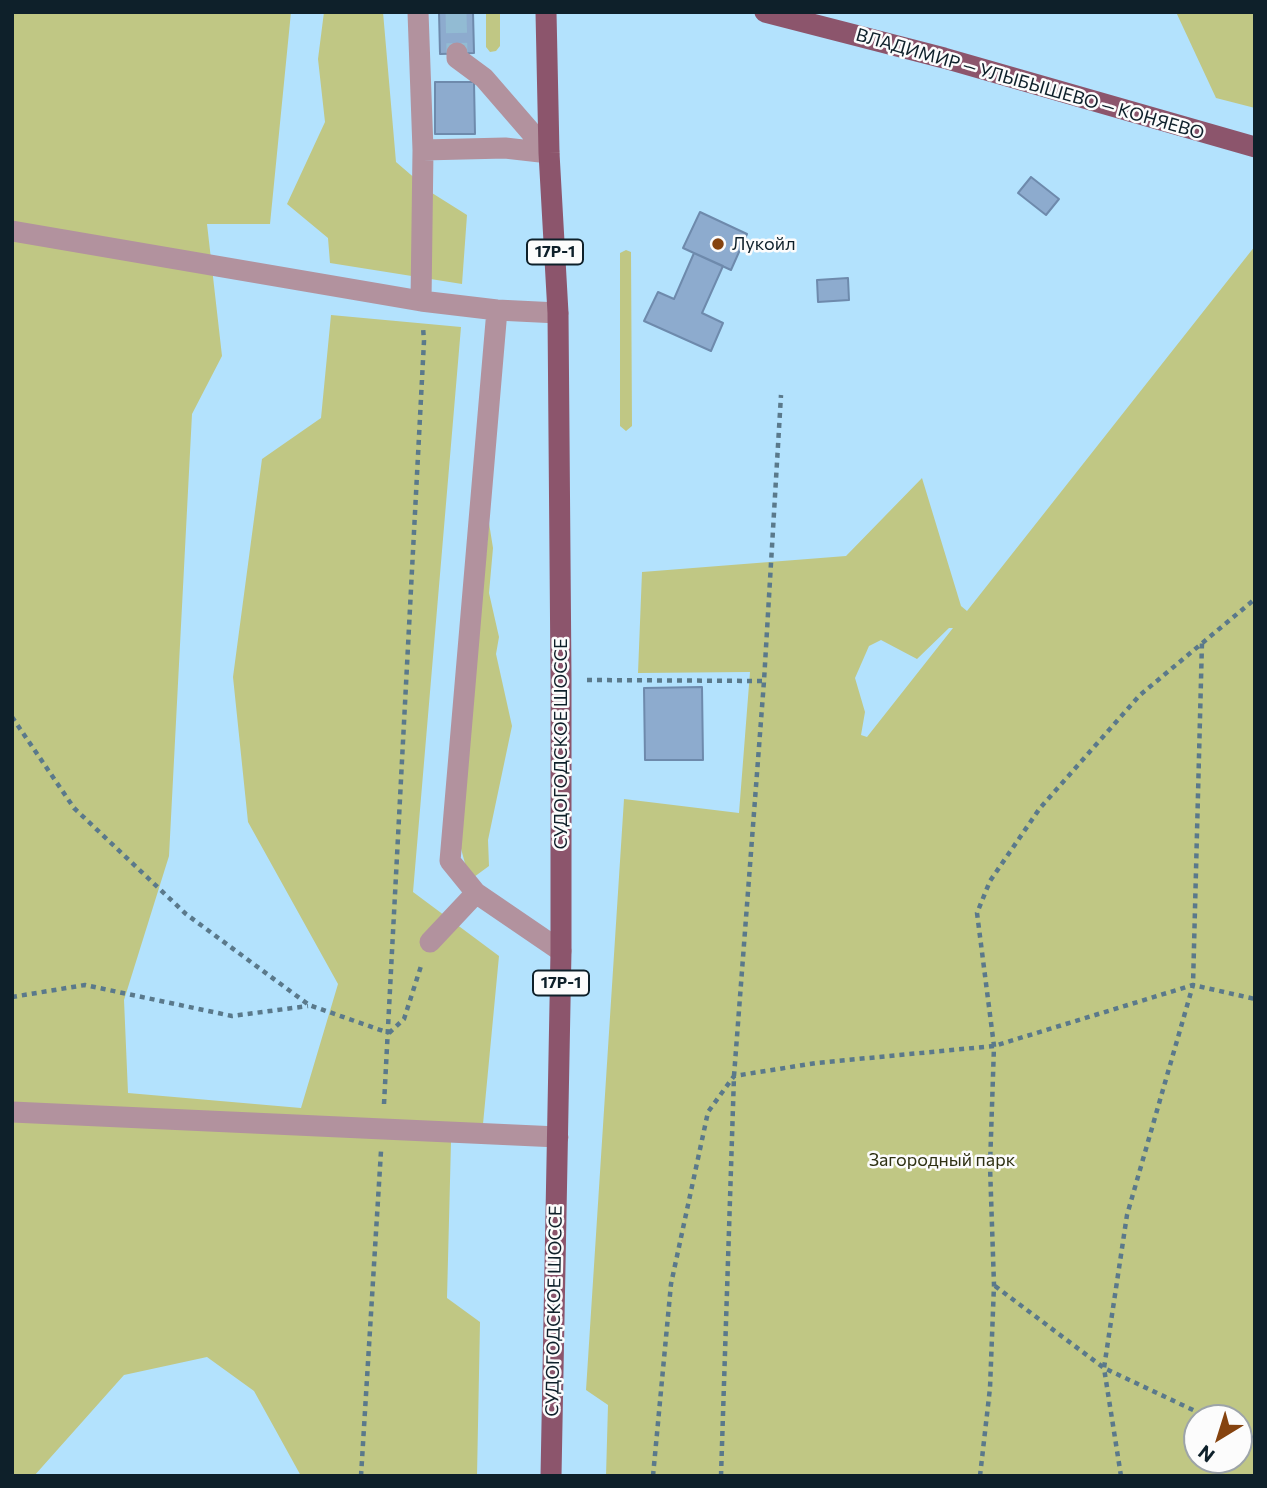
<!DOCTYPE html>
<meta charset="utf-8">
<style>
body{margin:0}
#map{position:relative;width:1267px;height:1488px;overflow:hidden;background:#b3e2fd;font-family:Commissioner,sans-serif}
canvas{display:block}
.frame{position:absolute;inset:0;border:14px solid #0e202a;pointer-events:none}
.north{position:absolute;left:1183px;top:1404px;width:70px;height:70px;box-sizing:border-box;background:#fcfcfc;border:2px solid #9da4a8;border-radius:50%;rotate:218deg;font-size:19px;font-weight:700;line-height:28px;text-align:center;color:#0e202a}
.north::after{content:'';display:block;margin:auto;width:24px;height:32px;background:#85430f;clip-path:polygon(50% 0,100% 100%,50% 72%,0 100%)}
</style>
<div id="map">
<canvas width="1267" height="1488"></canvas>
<div class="frame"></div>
<div class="north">N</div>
</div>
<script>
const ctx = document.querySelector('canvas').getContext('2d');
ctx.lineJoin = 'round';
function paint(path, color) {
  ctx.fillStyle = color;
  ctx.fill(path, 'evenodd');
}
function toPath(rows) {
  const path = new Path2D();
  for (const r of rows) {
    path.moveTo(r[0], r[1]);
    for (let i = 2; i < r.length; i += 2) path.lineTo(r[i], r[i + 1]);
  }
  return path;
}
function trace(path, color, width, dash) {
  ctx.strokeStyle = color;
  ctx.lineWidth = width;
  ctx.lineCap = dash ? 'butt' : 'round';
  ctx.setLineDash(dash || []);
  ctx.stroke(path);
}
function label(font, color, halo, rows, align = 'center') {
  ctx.font = font + ' Commissioner,sans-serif';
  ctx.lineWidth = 5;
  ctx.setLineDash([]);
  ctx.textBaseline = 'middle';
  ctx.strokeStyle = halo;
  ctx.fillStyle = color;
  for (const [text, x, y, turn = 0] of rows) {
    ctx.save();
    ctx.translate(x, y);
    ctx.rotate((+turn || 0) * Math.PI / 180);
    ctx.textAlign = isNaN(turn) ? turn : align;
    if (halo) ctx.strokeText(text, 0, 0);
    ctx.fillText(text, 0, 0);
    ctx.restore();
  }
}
paint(toPath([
 [12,12,291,12,270,224,207,224,222,356,192,414,169,856,124,1000,128,1093,301,1108,338,984,248,822,233,677,262,459,321,418,331,315,461,327,413,892,499,956,483,1124,451,1142,447,1298,480,1322,477,1476,301,1476,254,1391,207,1357,124,1375,34,1476,12,1476],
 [324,12,383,12,396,162,432,193,467,215,462,284,330,263,328,238,287,204,325,122,318,59],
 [486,12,500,12,500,46,496,51,490,52,486,47],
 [1176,12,1255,12,1255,108,1216,98],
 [1255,246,1255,1476,606,1476,608,1405,586,1390,624,799,739,813,750,672,638,673,642,572,846,556,922,478,961,606,967,611],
 [949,628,953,628,867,737,861,735,865,712,855,678,869,646,881,640,917,659],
 [1239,1418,1239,1460,1197,1460,1197,1418],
 [626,250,631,252,632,426,626,431,620,426,620,253],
 [489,523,493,548,489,593,499,637,496,654,512,726,488,840,489,866,474,877,467,871,459,841]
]), '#c0c784');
const building = toPath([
 [439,12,473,12,474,53,440,54,439,12],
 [435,82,474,82,475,134,435,134,435,82],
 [1031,177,1059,199,1046,215,1018,193,1031,177],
 [700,212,747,234,731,270,683,248,700,212],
 [694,253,723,266,702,313,723,323,711,351,644,321,658,292,674,299,694,253],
 [848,278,849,300,818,302,817,280,848,278],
 [702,687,703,760,645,760,644,688,702,687]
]);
paint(building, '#8dabce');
trace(building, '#6e8aac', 2);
trace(toPath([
 [456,12,457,53]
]), '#92bbd3', 21, [21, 10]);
trace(toPath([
 [587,680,764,681],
 [12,717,74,808,186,914,309,1005,389,1033],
 [12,997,85,985,232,1016,308,1006],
 [389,1033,404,1019,422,963],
 [384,1104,424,341,423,327],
 [995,1286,1104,1368,1210,1418],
 [1239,1432,1255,1439],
 [361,1476,381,1151],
 [653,1476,671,1284,708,1112,734,1076,816,1063,994,1046,1193,985,1255,999],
 [721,1476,734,1076,764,681,781,395],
 [980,1476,990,1388,994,1285,990,1166,994,1046,977,913,990,881,1040,808,1140,695,1255,599],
 [1121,1476,1104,1368,1127,1215,1193,985,1202,642]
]), '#5a798b', 4.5, [5, 5]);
trace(toPath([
 [418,12,423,150,421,301],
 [457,53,457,58,484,78,549,153],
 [423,150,505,148,549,153],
 [12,231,421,301,497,310,558,313],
 [497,310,450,861,476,893,561,951],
 [430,942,476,893],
 [12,1112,558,1137]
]), '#b2929e', 21);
trace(toPath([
 [546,12,549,153,558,313,561,679,561,951,551,1476],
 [765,12,944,58,1255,147]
]), '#8c556c', 21);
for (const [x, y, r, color] of [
 [718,244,7,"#85430f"]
]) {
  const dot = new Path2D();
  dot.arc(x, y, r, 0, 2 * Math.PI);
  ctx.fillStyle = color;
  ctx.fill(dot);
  trace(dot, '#fcfcfc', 2.5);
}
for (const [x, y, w] of [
 [555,252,56],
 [561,983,56]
]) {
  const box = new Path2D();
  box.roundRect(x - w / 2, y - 12.5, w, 25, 5);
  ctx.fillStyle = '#fcfcfc';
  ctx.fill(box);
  trace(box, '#0e202a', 2);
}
label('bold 16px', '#0e202a', null, [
 ["17Р-1",555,252],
 ["17Р-1",561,983]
]);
label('18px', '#0e202a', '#fcfcfc', [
 ["ВЛАДИМИР — УЛЫБЫШЕВО — КОНЯЕВО",1030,84,16],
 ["СУДОГОДСКОЕ ШОССЕ",561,744,-90],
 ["СУДОГОДСКОЕ ШОССЕ",554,1311,-89]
]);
label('18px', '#0e202a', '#fcfcfc', [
 ["Лукойл",732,244]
], 'left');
label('18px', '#2f3113', '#fcfcfc', [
 ["Загородный парк",942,1160]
]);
</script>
